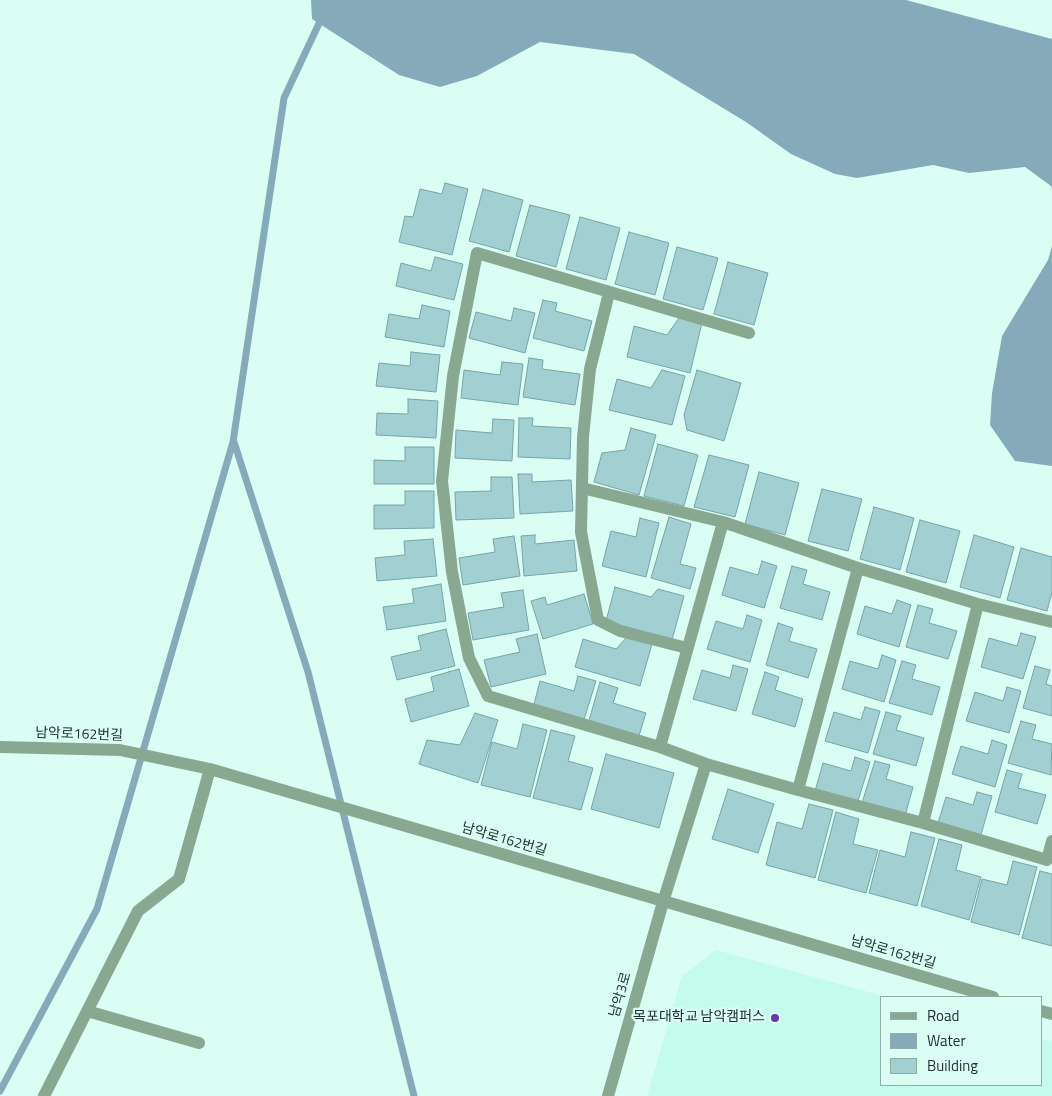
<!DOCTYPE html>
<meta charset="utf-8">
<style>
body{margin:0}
#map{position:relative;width:1052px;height:1096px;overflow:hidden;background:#dbfef4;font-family:"Titillium Web",sans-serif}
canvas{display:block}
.legend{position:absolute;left:880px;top:996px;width:162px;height:90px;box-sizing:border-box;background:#dbfef4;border:1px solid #91ada5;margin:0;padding:6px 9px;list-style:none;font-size:15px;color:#22332f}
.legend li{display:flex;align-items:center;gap:10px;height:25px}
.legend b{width:25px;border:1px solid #91ada5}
</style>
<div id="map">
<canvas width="1052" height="1096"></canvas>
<ul class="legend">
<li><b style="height:6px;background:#89a891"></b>Road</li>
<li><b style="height:14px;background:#85abbb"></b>Water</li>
<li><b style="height:14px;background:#a2cfd2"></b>Building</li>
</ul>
</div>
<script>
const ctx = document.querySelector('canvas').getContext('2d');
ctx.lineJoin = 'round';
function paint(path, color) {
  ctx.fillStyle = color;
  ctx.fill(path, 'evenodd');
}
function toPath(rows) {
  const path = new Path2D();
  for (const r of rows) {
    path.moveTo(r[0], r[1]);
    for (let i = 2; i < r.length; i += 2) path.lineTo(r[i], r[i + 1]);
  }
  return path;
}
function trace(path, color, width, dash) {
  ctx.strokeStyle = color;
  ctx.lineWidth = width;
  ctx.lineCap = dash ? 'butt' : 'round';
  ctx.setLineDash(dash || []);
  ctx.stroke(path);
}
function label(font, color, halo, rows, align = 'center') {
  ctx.font = font + ' "Titillium Web","Noto Sans KR",sans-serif';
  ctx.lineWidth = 4.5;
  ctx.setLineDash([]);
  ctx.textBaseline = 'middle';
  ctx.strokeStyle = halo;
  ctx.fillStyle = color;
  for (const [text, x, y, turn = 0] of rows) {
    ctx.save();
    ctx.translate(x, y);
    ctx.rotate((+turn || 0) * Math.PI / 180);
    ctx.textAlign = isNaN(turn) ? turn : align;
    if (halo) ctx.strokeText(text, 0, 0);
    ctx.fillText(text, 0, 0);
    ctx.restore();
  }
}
paint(toPath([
 [716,950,887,997,881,997,881,1085,1041,1085,1041,1039,1052,1042,1052,1096,647,1096,682,976]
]), '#c5fbed');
paint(toPath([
 [311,0,906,0,1052,39,1052,189,1051,186,1025,167,969,173,933,165,857,178,835,174,791,154,746,122,634,54,540,42,477,76,440,87,399,75,312,19],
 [1052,246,1052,466,1015,461,990,425,992,393,1002,336,1048,260]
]), '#85abbb');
trace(toPath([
 [234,442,308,672,414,1096],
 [0,1091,97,909,233,442,284,98,330,0]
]), '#85abbb', 7);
const building = toPath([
 [445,183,468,189,452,255,399,242,405,216,413,217,420,189,442,194,445,183],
 [483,189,523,200,509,252,469,241,483,189],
 [530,205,570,215,556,267,516,256,530,205],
 [580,217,620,228,606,280,566,269,580,217],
 [629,232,669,243,655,295,615,284,629,232],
 [677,247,718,258,703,310,663,299,677,247],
 [435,257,463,264,454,300,396,286,401,263,431,271,435,257],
 [728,262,768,273,754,325,714,314,728,262],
 [543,300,557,303,555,311,592,321,584,351,533,338,543,300],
 [422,305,450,311,444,347,385,337,389,314,419,319,422,305],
 [514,308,535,313,525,353,469,338,476,312,511,321,514,308],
 [679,318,702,323,690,373,627,357,634,326,667,335,679,318],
 [411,352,440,355,436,392,376,386,379,363,410,366,411,352],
 [529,358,543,360,542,369,580,374,575,405,523,397,529,358],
 [502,362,523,364,518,405,461,398,464,370,500,375,502,362],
 [662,370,685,376,672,425,609,410,617,379,651,388,662,370],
 [697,370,741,383,724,441,687,430,684,415,697,370],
 [408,399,438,401,436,438,376,435,377,413,408,414,408,399],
 [519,418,533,418,532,426,571,428,570,459,518,457,519,418],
 [493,419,514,420,512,461,455,458,456,430,492,433,493,419],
 [631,428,656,435,639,495,594,482,602,453,625,450,631,428],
 [658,444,698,455,684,506,644,496,658,444],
 [405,447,434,447,434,484,374,484,374,460,405,461,405,447],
 [709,455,749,465,735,517,694,507,709,455],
 [759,472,799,483,785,535,745,524,759,472],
 [518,474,532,474,532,482,571,480,573,511,520,514,518,474],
 [491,477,512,477,514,518,456,520,455,492,491,491,491,477],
 [822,489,862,499,848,551,808,541,822,489],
 [405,491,434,491,434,528,374,529,374,505,405,505,405,491],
 [874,507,914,518,900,570,860,559,874,507],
 [669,517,691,524,680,564,696,568,690,589,651,578,669,517],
 [640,518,659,523,646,577,602,566,611,531,636,537,640,518],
 [920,520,960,531,946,583,906,572,920,520],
 [535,535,535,544,574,540,577,571,524,576,521,536,535,535],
 [974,535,1014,547,1000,598,960,587,974,535],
 [514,536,520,576,463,585,459,558,495,552,493,539,514,536],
 [433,539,437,576,377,581,375,558,405,555,404,541,433,539],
 [1021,548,1052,557,1052,592,1047,611,1007,600,1021,548],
 [762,561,777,566,764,608,722,595,730,567,758,575,762,561],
 [792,566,807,570,803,584,830,592,822,620,780,608,792,566],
 [441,584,446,621,387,630,383,607,414,603,412,589,441,584],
 [615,587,651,597,658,589,684,596,672,640,606,621,615,587],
 [523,590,529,630,473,640,468,613,504,607,501,593,523,590],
 [584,594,593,624,543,639,531,601,545,597,547,605,584,594],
 [897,600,911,605,899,647,857,634,865,606,892,614,897,600],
 [918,605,933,609,929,623,957,631,948,659,906,647,918,605],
 [747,615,762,620,750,662,707,649,716,621,743,629,747,615],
 [778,623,793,628,789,641,817,649,808,678,766,665,778,623],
 [446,629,455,666,397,680,391,657,421,650,418,636,446,629],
 [1021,633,1036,637,1023,679,981,667,989,638,1017,646,1021,633],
 [537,634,546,674,491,687,484,660,520,652,516,639,537,634],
 [627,637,652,644,640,686,575,667,583,639,616,649,627,637],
 [882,655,896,660,884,702,842,689,850,661,878,669,882,655],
 [902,661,916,665,912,679,940,687,932,715,889,703,902,661],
 [733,665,748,669,736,711,693,699,702,670,730,678,733,665],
 [1035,666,1050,670,1046,684,1052,686,1052,716,1023,708,1035,666],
 [459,669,469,706,411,722,405,699,434,691,431,677,459,669],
 [765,672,779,677,775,690,803,699,795,727,752,714,765,672],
 [578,676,596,681,583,723,533,708,540,681,574,691,578,676],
 [600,682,618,688,613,703,646,713,638,739,588,724,600,682],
 [1007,687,1021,691,1009,733,966,721,975,692,1003,701,1007,687],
 [865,707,880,711,868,753,825,741,834,712,861,720,865,707],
 [886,712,901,716,896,730,924,738,916,766,873,754,886,712],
 [475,713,498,720,478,783,419,764,427,740,460,745,475,713],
 [1021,721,1036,725,1032,739,1052,744,1051,775,1008,763,1021,721],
 [523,724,547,730,530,797,481,785,492,742,517,749,523,724],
 [551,730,575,736,568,761,593,768,581,810,533,798,551,730],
 [992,740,1007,745,995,787,952,774,961,746,988,754,992,740],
 [606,754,674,773,659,828,591,809,606,754],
 [855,757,870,762,857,804,815,791,823,763,851,771,855,757],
 [875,761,890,765,886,779,913,787,905,816,862,803,875,761],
 [1007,770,1022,774,1018,788,1046,795,1037,824,995,812,1007,770],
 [728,789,774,804,758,853,712,839,728,789],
 [977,792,992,796,980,838,937,826,946,797,973,805,977,792],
 [809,804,833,810,815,878,766,865,777,822,802,829,809,804],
 [836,812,859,819,853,844,878,850,866,893,818,880,836,812],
 [911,832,935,838,917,906,869,893,880,850,905,857,911,832],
 [939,839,962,845,956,870,981,877,969,920,921,906,939,839],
 [1013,861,1037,867,1019,935,971,922,982,879,1007,885,1013,861],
 [1040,871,1052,874,1052,946,1022,938,1040,871]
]);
paint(building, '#a2cfd2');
trace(building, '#78a4a7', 1);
trace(toPath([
 [609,293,590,369,583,437,581,532,598,620,620,631,687,648],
 [749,333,477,253,453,376,442,481,452,572,469,658,488,696,660,747,706,764,798,790,858,568],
 [582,488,723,522,858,568,978,604,1052,622],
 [0,747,120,750,210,769,993,997],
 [660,747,723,522],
 [798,790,923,823,978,604],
 [923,823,1047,860,1052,841],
 [87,1011,199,1043],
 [1041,1011,1052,1014],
 [44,1096,138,911,179,879,210,769],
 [608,1096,663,902,706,764]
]), '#89a891', 12);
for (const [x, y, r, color] of [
 [775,1018,5,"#6a35ac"]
]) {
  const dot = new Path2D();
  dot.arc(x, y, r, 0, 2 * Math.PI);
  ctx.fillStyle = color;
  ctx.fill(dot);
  trace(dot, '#dbfef4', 2);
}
label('14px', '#22332f', '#dbfef4', [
 ["남악로162번길",79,735,2],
 ["남악로162번길",504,840,16],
 ["남악로162번길",893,953,16],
 ["남악3로",621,995,-74]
]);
label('14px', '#22332f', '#dbfef4', [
 ["목포대학교 남악캠퍼스",765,1018]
], 'right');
</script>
